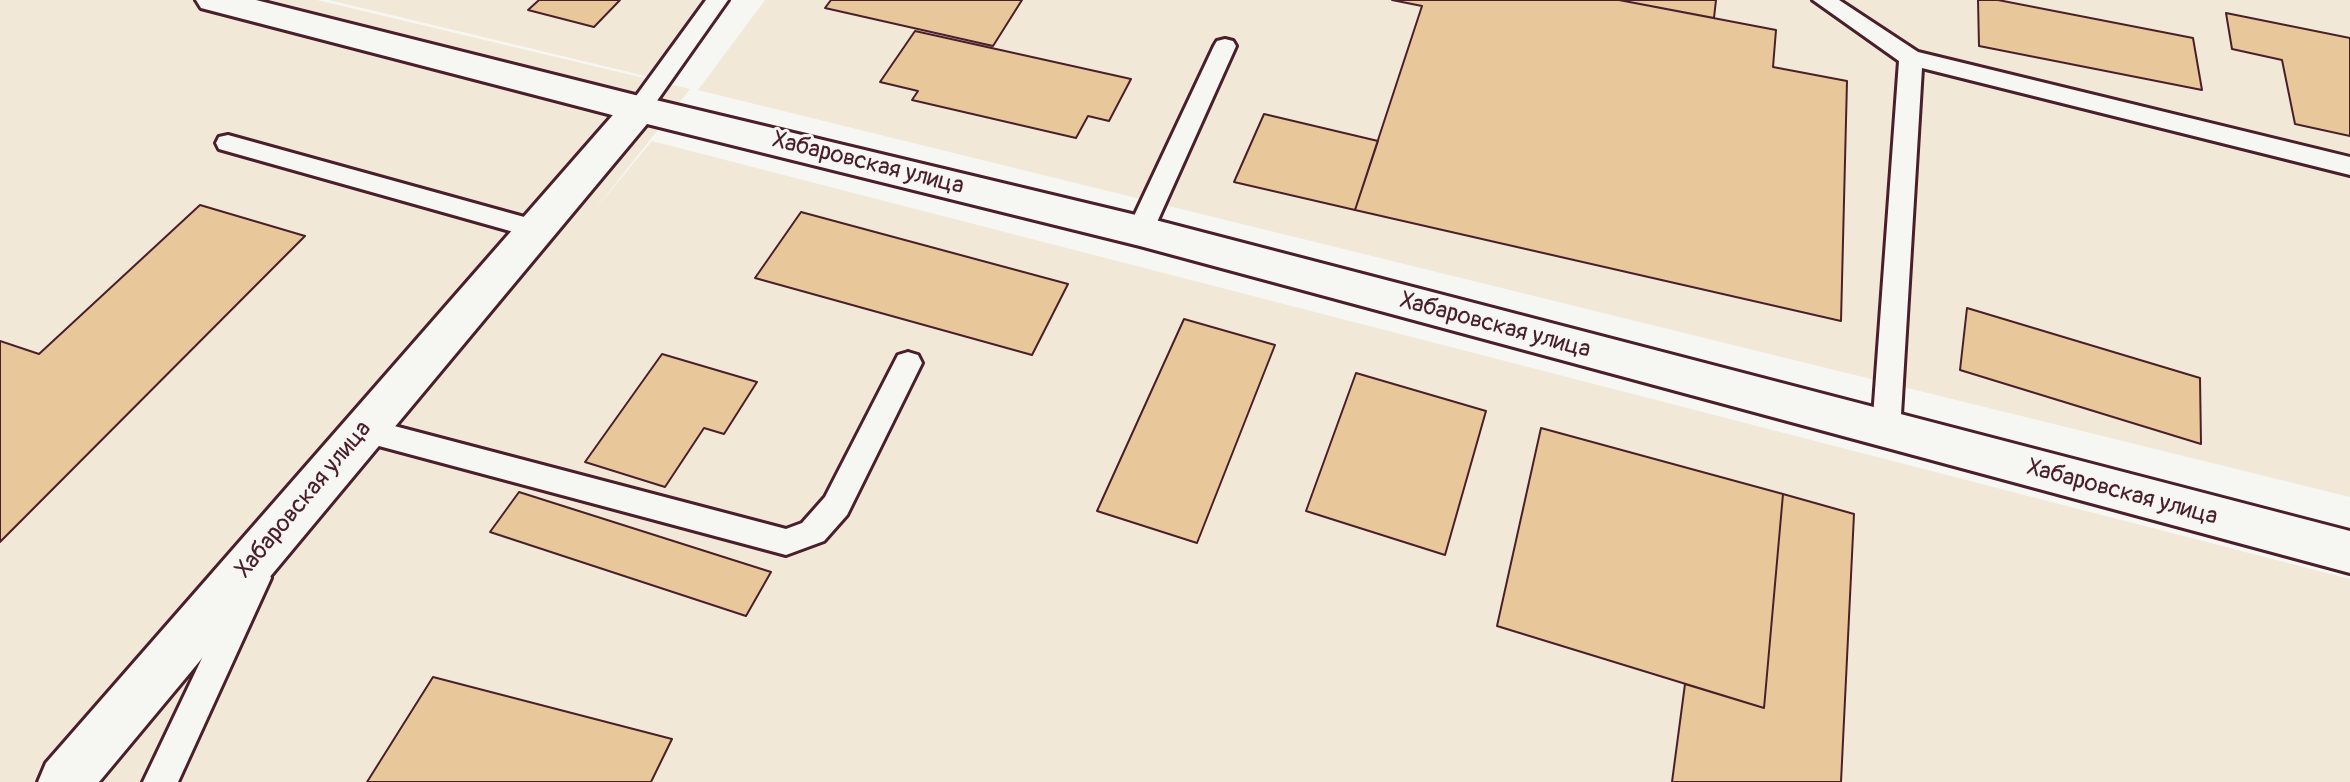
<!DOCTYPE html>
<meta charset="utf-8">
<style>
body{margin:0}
canvas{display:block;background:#f6f6f2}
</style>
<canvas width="2350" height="782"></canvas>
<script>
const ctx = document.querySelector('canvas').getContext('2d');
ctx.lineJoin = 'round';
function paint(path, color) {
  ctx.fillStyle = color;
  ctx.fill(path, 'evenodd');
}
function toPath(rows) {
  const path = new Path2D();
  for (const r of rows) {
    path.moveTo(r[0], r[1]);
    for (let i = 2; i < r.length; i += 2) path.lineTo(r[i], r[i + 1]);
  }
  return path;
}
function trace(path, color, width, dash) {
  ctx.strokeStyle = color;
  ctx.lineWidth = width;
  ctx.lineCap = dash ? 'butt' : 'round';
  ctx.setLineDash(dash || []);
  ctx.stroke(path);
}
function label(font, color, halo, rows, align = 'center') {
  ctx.font = font + ' Pangolin,sans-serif';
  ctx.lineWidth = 6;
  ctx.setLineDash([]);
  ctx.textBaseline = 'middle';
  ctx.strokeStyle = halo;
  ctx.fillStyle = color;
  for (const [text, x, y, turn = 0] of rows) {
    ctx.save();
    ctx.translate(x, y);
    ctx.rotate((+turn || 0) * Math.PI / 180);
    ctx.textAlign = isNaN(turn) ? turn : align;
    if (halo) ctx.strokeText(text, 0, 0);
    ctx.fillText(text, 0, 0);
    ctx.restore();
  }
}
paint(toPath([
 [0,0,317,0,690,89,593,212,652,141,2350,579,2350,782,0,782],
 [329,0,714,0,654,78],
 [765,0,2350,0,2350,497,698,90]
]), '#f2e8d8');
const building = toPath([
 [539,0,620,0,594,27,528,10,539,0],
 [831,0,1022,0,993,46,825,8,831,0],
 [1392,0,1619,0,1776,30,1773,67,1847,81,1841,321,1355,210,1422,6,1392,0],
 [1619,0,1716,0,1714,18,1619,0],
 [1978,0,1998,0,2193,38,2202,90,1979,46,1978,0],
 [2226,13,2350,38,2350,136,2295,124,2282,60,2232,49,2226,13],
 [915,31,1131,79,1109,121,1088,116,1076,138,912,100,918,91,880,82,915,31],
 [1264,114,1378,141,1355,210,1234,182,1264,114],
 [200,205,305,236,0,542,0,341,39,354,200,205],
 [801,212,1068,284,1032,355,755,278,801,212],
 [1967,308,2200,378,2201,444,1960,370,1967,308],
 [1184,319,1275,345,1197,543,1097,511,1184,319],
 [662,354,757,382,724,434,704,428,665,487,585,462,662,354],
 [1356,373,1486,411,1445,555,1306,511,1356,373],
 [1541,428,1783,494,1764,708,1497,626,1541,428],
 [519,492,771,572,746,616,490,532,519,492],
 [1783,494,1854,514,1841,782,1672,782,1685,684,1764,708,1783,494],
 [433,677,672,739,651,782,367,782,433,677]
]);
paint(building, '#e8c89a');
trace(building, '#4a1f2b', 2);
const lane = toPath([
 [706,0,728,0,647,115,631,115,627,109,631,103,706,0],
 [1813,0,1839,0,1918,52,2350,157,2350,175,1922,68,1900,431,1896,439,1886,443,1876,439,1872,431,1899,61,1813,0],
 [1225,39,1233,41,1236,46,1153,231,1149,238,1140,240,1131,238,1127,231,1214,46,1217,41,1225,39],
 [228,135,535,220,544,222,548,229,544,236,535,238,219,149,216,143,219,137,228,135],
 [908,352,918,355,922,363,847,515,824,541,786,555,364,442,354,438,350,430,354,422,364,418,786,529,802,523,825,497,898,355,908,352],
 [256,564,267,568,271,578,178,782,143,782,245,568,256,564]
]);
const street = toPath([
 [639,96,652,100,658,109,652,118,99,782,38,782,46,763,626,100,639,96]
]);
const secondary = toPath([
 [196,0,256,0,639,96,1140,216,2350,531,2350,573,1140,246,639,122,201,8,196,0]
]);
trace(lane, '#4a1f2b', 6);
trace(street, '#4a1f2b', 6);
trace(secondary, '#4a1f2b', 6);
paint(lane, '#f6f6f2');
paint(street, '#f6f6f2');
paint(secondary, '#f6f6f2');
label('24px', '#4a1f2b', '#f6f6f2', [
 ["Хабаровская улица",868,164,14],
 ["Хабаровская улица",1495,326,15],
 ["Хабаровская улица",2122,493,15],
 ["Хабаровская улица",304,500,-50]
]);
</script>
